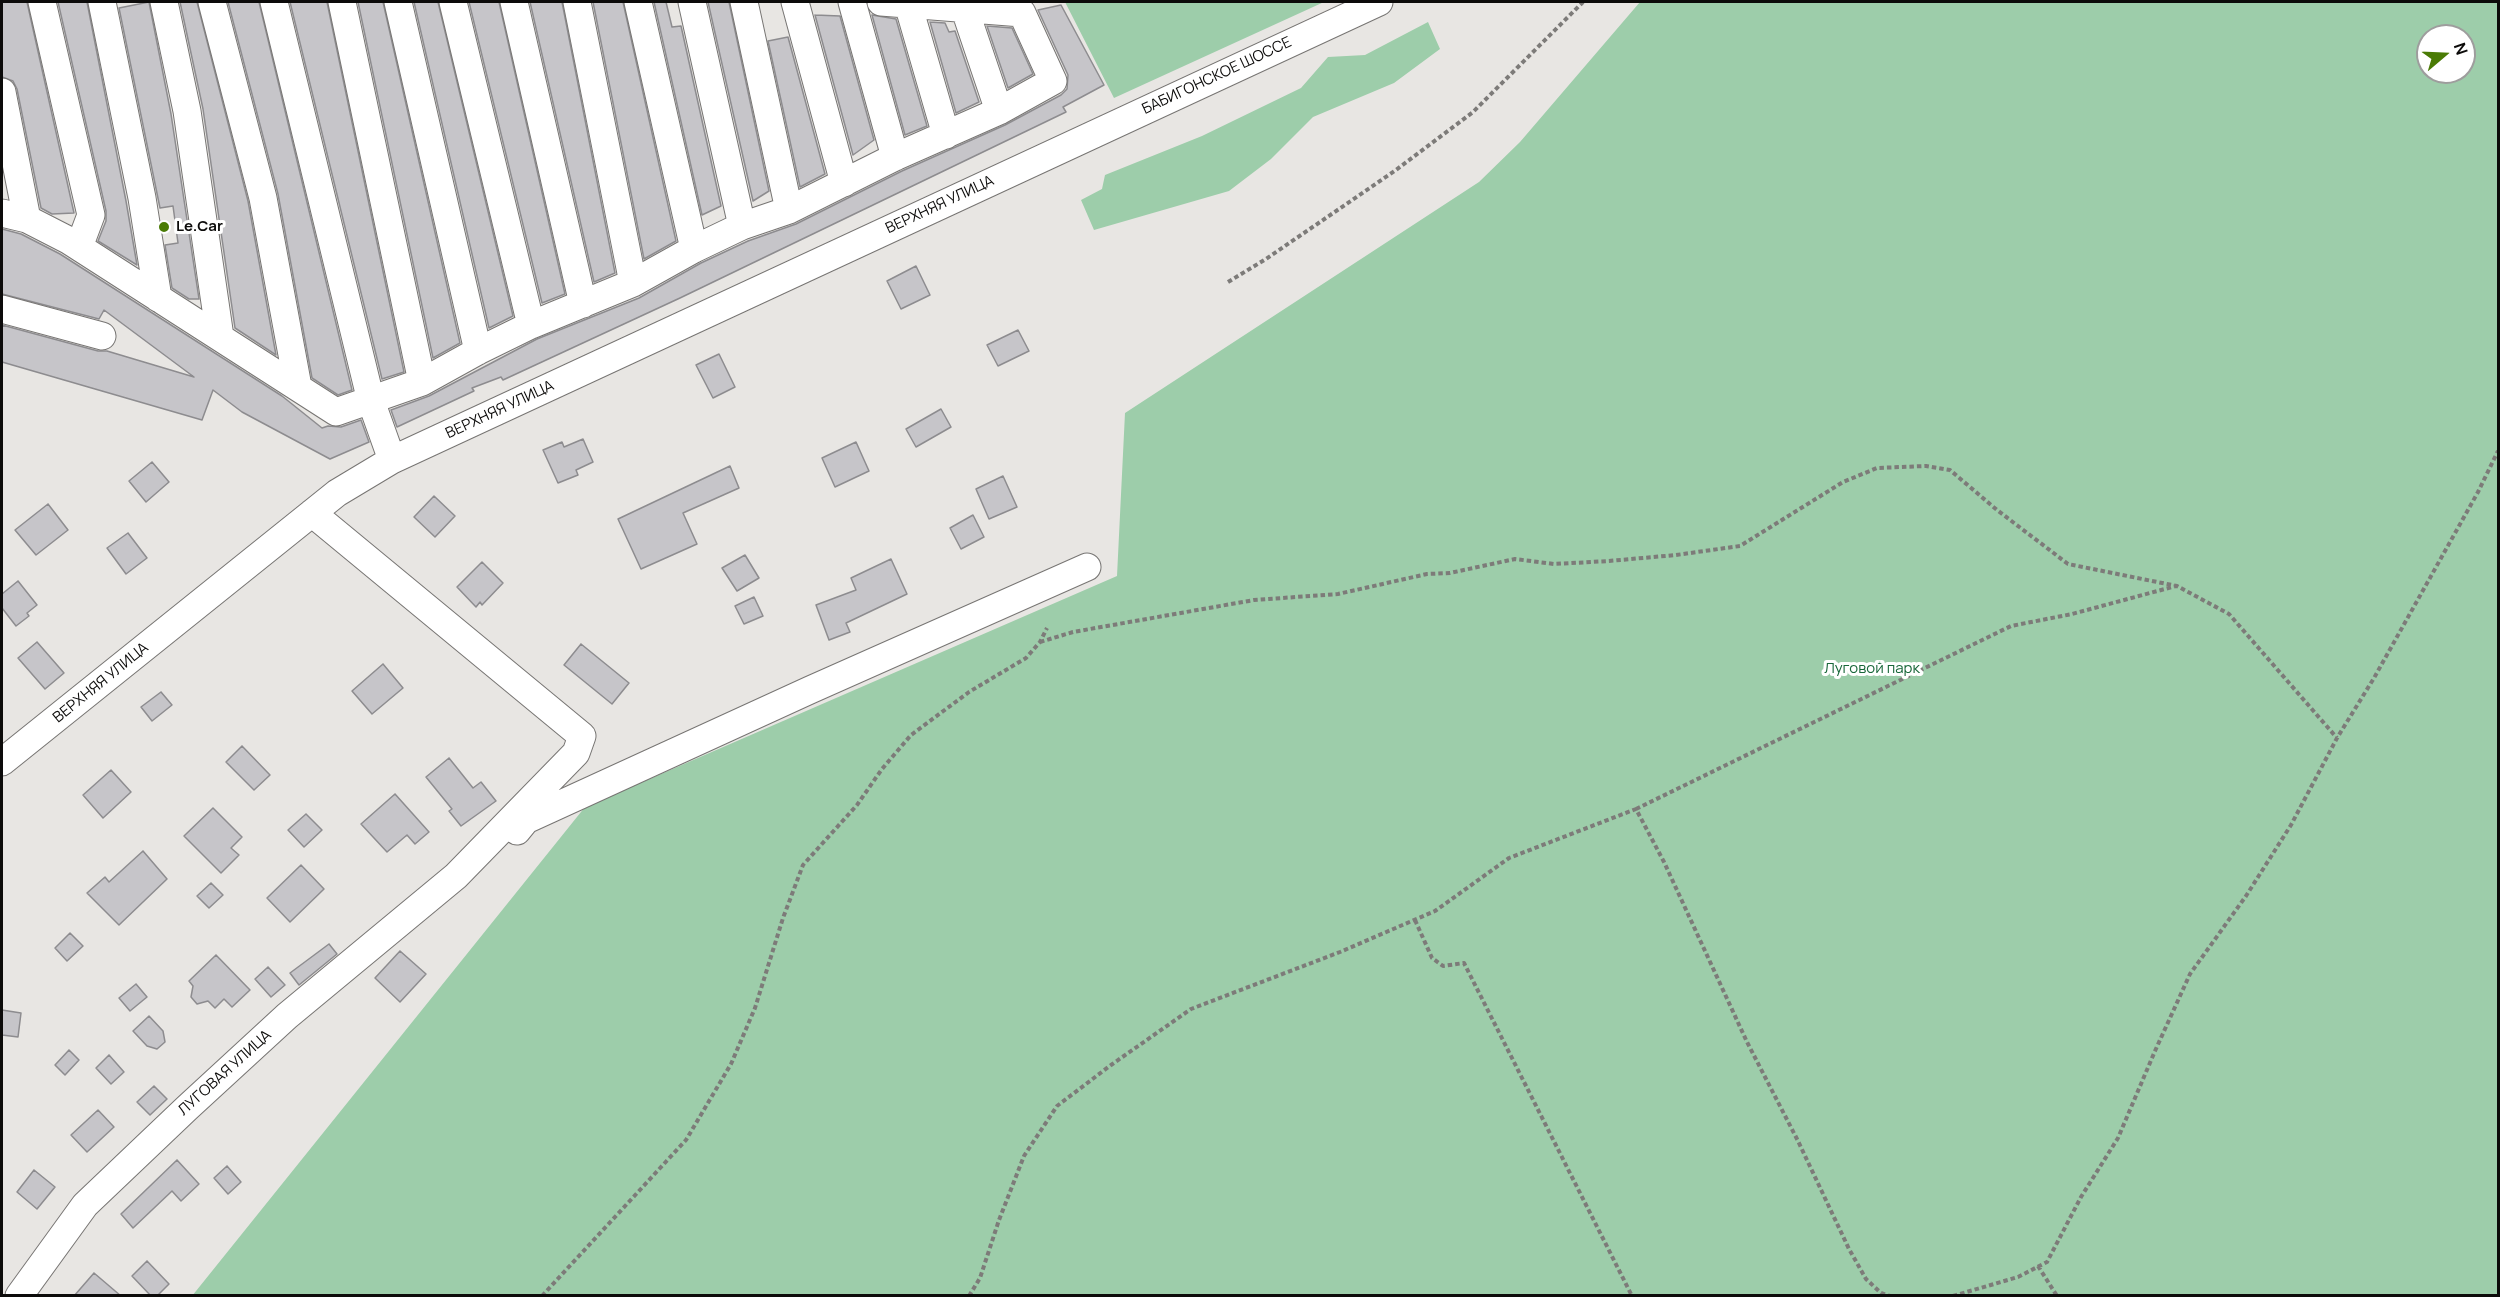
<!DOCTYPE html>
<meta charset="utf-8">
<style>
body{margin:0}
#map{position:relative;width:2500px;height:1297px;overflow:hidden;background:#e8e6e3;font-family:Manrope,sans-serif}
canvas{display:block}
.frame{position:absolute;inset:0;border:3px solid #0c0b0a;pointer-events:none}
.north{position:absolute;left:2416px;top:24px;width:60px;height:60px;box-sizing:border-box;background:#fff;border:2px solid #9e9d9d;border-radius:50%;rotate:71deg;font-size:16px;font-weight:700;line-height:24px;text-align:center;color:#0c0b0a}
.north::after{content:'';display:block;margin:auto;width:21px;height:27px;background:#4a7b05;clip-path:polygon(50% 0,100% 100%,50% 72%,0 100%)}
</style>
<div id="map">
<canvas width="2500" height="1297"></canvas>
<div class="frame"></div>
<div class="north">N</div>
</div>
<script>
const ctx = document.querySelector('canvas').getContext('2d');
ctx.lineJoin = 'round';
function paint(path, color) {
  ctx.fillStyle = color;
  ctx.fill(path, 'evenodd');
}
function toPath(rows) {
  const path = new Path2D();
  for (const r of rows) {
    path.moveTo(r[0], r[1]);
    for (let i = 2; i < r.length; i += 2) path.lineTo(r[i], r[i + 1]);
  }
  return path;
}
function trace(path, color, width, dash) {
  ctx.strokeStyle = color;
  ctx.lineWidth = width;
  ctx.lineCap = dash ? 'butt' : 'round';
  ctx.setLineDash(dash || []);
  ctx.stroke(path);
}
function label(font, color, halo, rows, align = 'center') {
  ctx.font = font + ' Manrope,sans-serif';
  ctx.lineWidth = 6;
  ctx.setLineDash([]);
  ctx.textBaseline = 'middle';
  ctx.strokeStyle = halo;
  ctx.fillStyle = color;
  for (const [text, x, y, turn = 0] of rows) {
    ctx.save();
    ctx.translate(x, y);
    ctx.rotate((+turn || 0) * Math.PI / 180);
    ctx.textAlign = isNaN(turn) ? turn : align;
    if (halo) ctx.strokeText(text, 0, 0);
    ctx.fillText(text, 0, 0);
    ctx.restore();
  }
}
paint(toPath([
 [1065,2,1324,2,1114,98],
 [1640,2,2498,2,2498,1295,192,1296,585,807,1117,576,1125,413,1479,182,1520,142],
 [2428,36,2464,36,2464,72,2428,72],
 [1428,22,1440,49,1394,83,1313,117,1271,159,1229,191,1094,230,1081,200,1102,189,1105,175,1202,136,1301,88,1328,57,1365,55]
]), '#9dcdaa');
const building = toPath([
 [2,2,27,2,74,213,52,214,41,208,17,89,13,81,2,77,2,2],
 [58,2,87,2,126,201,137,265,98,241,106,221,106,211,58,2],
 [149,2,171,114,199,299,189,299,172,288,165,245,178,243,173,206,160,208,119,8,149,2],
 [180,2,197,2,248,201,276,355,235,328,203,109,180,2],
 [228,2,259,2,352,390,338,395,312,378,278,194,228,2],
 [290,2,327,2,404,372,382,379,290,2],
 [358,2,383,2,460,343,433,358,358,2],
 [414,2,438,2,513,316,489,328,414,2],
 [469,2,499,2,565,294,542,303,469,2],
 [530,2,562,2,615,273,594,282,530,2],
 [593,2,623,2,676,241,644,259,593,2],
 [654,2,666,2,672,27,681,26,721,206,702,215,654,2],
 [708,2,729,2,769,191,753,201,708,2],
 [1061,5,1104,85,1063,107,1066,112,680,298,503,380,501,377,472,388,474,391,397,427,391,410,429,396,537,339,639,298,701,263,748,241,796,224,902,171,1005,125,1061,95,1067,89,1068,75,1038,10,1061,5],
 [815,15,840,16,874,140,853,155,815,15],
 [872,15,896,19,927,126,905,135,872,15],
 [930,22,945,23,949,32,955,31,979,102,956,113,930,22],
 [987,26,1012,28,1033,74,1008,88,987,26],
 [788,37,825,174,800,187,768,41,788,37],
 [2,229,21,234,60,254,282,396,322,428,328,426,341,427,361,420,369,442,330,459,242,412,213,390,202,420,2,362,2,325,98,351,107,351,194,377,104,310,99,319,2,294,2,229],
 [916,266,930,295,901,309,887,281,916,266],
 [1018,330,1029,351,998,366,987,345,1018,330],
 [719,354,735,387,713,398,696,365,719,354],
 [941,409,951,427,916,447,906,429,941,409],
 [583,439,593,462,576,470,578,475,558,483,543,450,562,442,564,447,583,439],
 [856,442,869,471,835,487,822,458,856,442],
 [152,462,169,482,146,502,129,481,152,462],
 [730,466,739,488,683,513,697,544,641,569,618,519,730,466],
 [1003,476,1017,507,989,519,976,489,1003,476],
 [434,496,455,516,435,537,414,517,434,496],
 [48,504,68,530,36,555,15,530,48,504],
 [973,515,984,537,961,549,950,528,973,515],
 [128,533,147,558,126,574,107,548,128,533],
 [745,555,759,578,737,591,722,568,745,555],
 [891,559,907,594,846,623,850,632,829,640,816,605,856,590,851,578,891,559],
 [482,562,503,583,482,605,480,602,476,607,457,587,482,562],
 [18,581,37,605,27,613,29,616,16,626,2,608,2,594,18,581],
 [754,597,763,616,744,624,735,606,754,597],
 [37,642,64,673,45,689,18,658,37,642],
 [581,644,629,683,612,704,564,665,581,644],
 [383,664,403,688,372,714,352,691,383,664],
 [161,692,172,705,152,721,141,707,161,692],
 [242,746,270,775,254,790,226,762,242,746],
 [449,758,473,788,481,782,496,801,461,826,449,811,452,809,426,777,449,758],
 [111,770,131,792,103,818,83,795,111,770],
 [395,794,429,832,415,844,407,835,387,852,361,824,395,794],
 [213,808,242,837,231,848,239,855,221,873,184,836,213,808],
 [306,814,322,830,304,847,288,830,306,814],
 [143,851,167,879,119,925,87,893,105,877,109,882,143,851],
 [301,865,324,889,290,922,267,898,301,865],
 [211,883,223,895,209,908,197,896,211,883],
 [70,933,83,946,67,961,55,948,70,933],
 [329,944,337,954,299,985,290,973,329,944],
 [400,951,426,974,400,1002,375,978,400,951],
 [216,955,250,990,232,1007,224,999,215,1008,208,1001,197,1004,191,997,193,986,189,981,216,955],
 [268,967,285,985,271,997,255,979,268,967],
 [136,984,147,997,130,1011,119,998,136,984],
 [2,1010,21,1013,18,1037,2,1035,2,1010],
 [149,1016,163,1031,165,1042,157,1049,147,1046,133,1031,149,1016],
 [69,1050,79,1060,65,1075,55,1065,69,1050],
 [109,1055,124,1072,111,1084,96,1068,109,1055],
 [154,1086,167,1099,150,1115,137,1102,154,1086],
 [98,1110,114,1127,87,1152,71,1135,98,1110],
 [177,1160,199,1184,181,1201,172,1191,133,1228,121,1214,177,1160],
 [227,1166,241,1182,228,1194,214,1178,227,1166],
 [34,1170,55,1187,37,1209,17,1192,34,1170],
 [147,1261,169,1284,157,1296,151,1296,132,1276,147,1261],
 [94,1273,121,1296,74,1296,94,1273]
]);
paint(building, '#c6c5c9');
trace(building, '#8d8c8f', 1.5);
const minor = toPath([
 [42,2,91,215,79,247],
 [102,2,142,198,158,298],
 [164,2,187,111,220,337],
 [212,2,263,198,298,387],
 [274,2,371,401,392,460],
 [342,2,422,382],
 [398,2,478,351],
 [453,2,531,325],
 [514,2,583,304],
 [577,2,633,283],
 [638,2,694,249],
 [692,2,742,226],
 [744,2,789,210],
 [795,2,844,183],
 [852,2,895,157],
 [908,4,946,135],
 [964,7,999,111],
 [2,92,27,219],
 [2,213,27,219,68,240,336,412,422,382,478,351,531,325,633,283,694,249,742,226,789,210,895,157,999,111,1053,81,1022,13,881,2],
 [2,309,102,336],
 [2,762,337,493,392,460,1379,2],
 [517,831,526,820,810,690,1087,567],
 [19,1296,85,1205,187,1108,287,1016,456,876,576,753,582,736,312,513]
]);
trace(minor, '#777573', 29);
trace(toPath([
 [1228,282,1266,259,1396,170,1473,112,1583,2],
 [1040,642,1073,632,1254,600,1338,594,1427,574,1450,573,1515,559,1554,564,1609,561,1676,555,1740,546,1843,482,1877,468,1926,466,1950,470,1997,510,2068,564,2177,586,2229,614,2337,738],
 [1636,809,2011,626,2072,614,2176,586],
 [1415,920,1432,958,1443,966,1464,963,1632,1296],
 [2038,1266,2057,1296],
 [542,1296,686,1140,731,1064,755,1008,783,918,803,865,857,805,882,769,911,735,969,692,1026,658,1040,642,1047,628],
 [969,1296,980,1278,999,1220,1024,1156,1057,1106,1111,1065,1191,1009,1340,952,1435,911,1509,858,1636,809,1664,862,1747,1042,1798,1141,1849,1249,1866,1279,1881,1293,1890,1296],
 [1953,1296,2018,1277,2047,1262,2081,1197,2118,1138,2155,1051,2190,974,2246,896,2291,825,2337,738,2374,678,2478,492,2498,451]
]), '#7d7b79', 4, [4.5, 3]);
trace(minor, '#fff', 27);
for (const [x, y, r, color] of [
 [164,227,6,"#4a7b05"]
]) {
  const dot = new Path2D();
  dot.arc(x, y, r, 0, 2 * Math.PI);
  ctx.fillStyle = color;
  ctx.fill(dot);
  trace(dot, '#fff', 2);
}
label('15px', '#0c0b0a', '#fff', [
 ["БАБИГОНСКОЕ ШОССЕ",1217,76,-25],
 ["ВЕРХНЯЯ УЛИЦА",940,205,-25],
 ["ВЕРХНЯЯ УЛИЦА",500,410,-25],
 ["ВЕРХНЯЯ УЛИЦА",101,683,-39],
 ["ЛУГОВАЯ УЛИЦА",225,1073,-42]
]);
label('bold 15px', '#0c0b0a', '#fff', [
 ["Le.Car",176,227]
], 'left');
label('15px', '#186739', '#fff', [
 ["Луговой парк",1872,669]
]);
</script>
